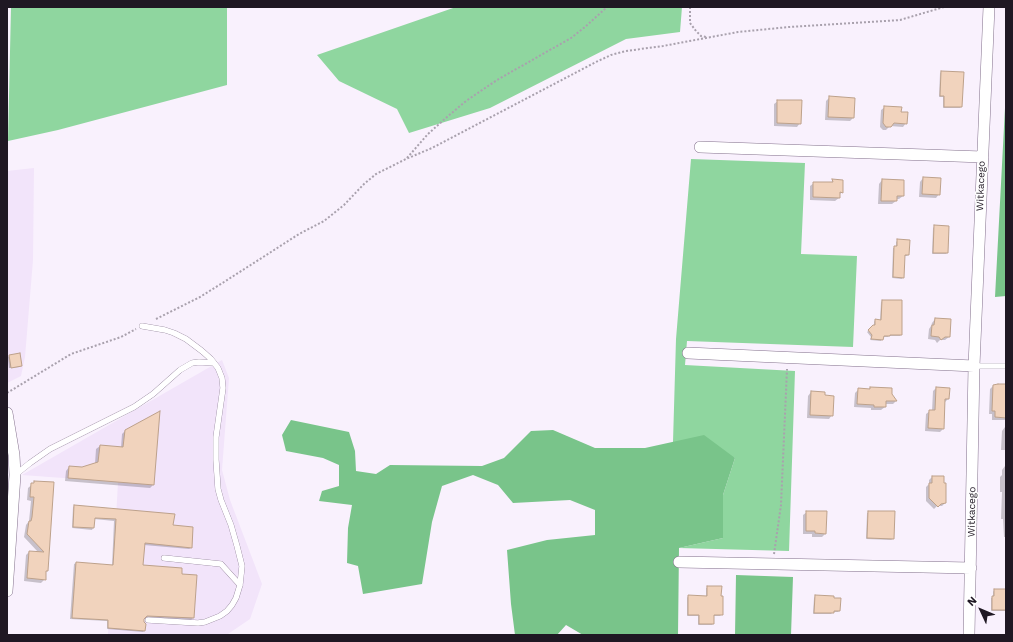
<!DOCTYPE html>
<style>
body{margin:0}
#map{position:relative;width:1013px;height:642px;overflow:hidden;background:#f9f1fd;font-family:"Work Sans",sans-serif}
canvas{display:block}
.frame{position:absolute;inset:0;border:8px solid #1f1823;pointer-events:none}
.north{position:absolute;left:961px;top:590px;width:40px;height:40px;-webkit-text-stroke:3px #fff;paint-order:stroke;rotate:314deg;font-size:11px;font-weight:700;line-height:16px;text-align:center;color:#1f1823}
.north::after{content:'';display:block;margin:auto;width:14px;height:18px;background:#1f1823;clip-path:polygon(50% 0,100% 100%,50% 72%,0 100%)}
</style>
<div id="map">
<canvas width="1013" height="642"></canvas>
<div class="frame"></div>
<div class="north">N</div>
</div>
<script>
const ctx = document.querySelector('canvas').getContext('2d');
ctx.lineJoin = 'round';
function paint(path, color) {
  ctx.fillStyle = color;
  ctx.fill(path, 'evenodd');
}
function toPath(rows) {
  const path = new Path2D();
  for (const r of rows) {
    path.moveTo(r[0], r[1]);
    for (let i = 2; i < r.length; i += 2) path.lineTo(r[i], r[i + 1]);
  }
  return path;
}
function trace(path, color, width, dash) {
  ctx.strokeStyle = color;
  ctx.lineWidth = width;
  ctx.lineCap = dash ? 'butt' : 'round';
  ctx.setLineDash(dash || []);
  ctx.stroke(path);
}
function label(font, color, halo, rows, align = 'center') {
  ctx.font = font + ' "Work Sans",sans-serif';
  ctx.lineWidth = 3;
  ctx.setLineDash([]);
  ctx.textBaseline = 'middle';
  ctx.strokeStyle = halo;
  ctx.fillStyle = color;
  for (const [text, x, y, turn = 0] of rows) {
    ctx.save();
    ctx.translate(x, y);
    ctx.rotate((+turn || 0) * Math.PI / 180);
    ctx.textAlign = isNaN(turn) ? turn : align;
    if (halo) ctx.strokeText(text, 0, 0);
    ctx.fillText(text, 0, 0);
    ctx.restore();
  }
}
paint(toPath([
 [34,168,33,260,25,357,21,376,7,383,7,171],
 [222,360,229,378,222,470,230,500,262,584,250,619,228,634,224,635,108,634,110,591,114,554,118,482,22,475]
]), '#f2e4fa');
paint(toPath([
 [11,7,227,7,227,85,58,130,8,141],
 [456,7,682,7,680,32,626,39,490,108,409,133,397,109,339,81,317,55],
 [691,159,805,163,801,254,857,256,853,347,687,341,685,365,795,371,789,551,679,548,723,538,723,495,735,458,673,442,676,339]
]), '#8fd69f');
paint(toPath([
 [1006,89,1006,296,995,297],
 [291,420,349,432,355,451,356,471,376,474,390,465,482,466,504,458,531,431,553,430,595,448,645,448,704,435,735,458,723,495,723,538,679,548,678,635,583,635,566,625,557,635,515,635,511,604,507,550,547,540,595,535,595,510,570,500,513,503,498,485,473,475,442,486,432,522,422,584,363,594,358,566,347,563,348,528,352,505,319,501,322,491,339,486,339,465,323,458,286,451,282,435],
 [736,575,793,577,791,635,735,635]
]), '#79c48a');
paint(toPath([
 [941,72,961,107,960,108,943,108,943,97,939,97,940,73],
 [830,97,854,99,853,118,850,121,825,120,826,101],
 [778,101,800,123,797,127,774,126,774,104],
 [885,107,900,113,906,123,903,127,890,126,886,130,883,130,880,127,881,110],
 [923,178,939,194,936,198,919,197,920,182],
 [882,180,903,196,899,199,896,199,896,201,892,204,878,204,879,184],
 [833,181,842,192,839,195,839,198,835,201,810,200,810,186,814,183,830,183],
 [935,226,947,253,946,254,932,254,933,228],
 [898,240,908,255,907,256,904,256,903,277,902,279,892,278,893,248,896,247,896,242],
 [882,301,901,335,900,336,889,336,888,337,882,337,882,339,881,341,870,340,871,337,867,332,874,326,874,322,875,320,880,321,881,302],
 [935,319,949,337,945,340,940,340,937,343,935,340,928,339,929,329,931,326,932,323],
 [20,354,21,365,20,367,9,368,8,357,9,356],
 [1004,385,1006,386,1006,420,992,420,992,414,989,414,990,389,993,386],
 [870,388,891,394,896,401,893,404,885,404,885,407,881,410,871,410,871,408,854,407,855,393,859,389,868,390],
 [936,388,948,399,945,402,943,429,940,432,925,431,926,414,930,411,932,411,933,391],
 [811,392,824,396,832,415,829,419,807,418,808,396],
 [1005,427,1006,427,1006,450,1001,450,1002,431],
 [126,430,153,485,150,488,65,481,66,471,69,467,82,468,95,464,96,449,100,446,121,448,122,434],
 [1005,466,1006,466,1006,537,1004,537,1003,519,1001,519,1002,492,1000,492,1000,477,1002,475,1002,470],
 [932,477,945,503,942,506,937,506,934,509,926,501,926,487,929,484,929,480],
 [35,482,49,541,47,571,45,572,45,579,41,583,24,581,26,555,29,552,38,552,24,537,26,525,29,521,31,501,27,500,28,488],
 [74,506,172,526,191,548,189,549,144,545,142,566,180,575,195,576,193,618,191,620,144,617,143,622,144,631,143,632,107,629,107,621,70,619,74,564,76,563,112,566,114,521,94,519,93,528,92,530,72,528,73,507],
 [807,512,825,534,822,537,812,537,812,534,803,534,803,515],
 [869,512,893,539,891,540,866,539,867,513],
 [708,587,722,614,720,616,713,616,713,624,712,625,698,625,698,616,687,616,687,598,688,596,706,597,706,588],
 [994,590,1006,590,1006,611,991,611,991,598,993,597,993,592],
 [815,596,839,611,838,612,833,612,831,614,813,614,814,598]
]), '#0003');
const building = toPath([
 [941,71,964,72,962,107,944,107,944,96,940,96,941,71],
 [829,96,855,98,854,118,828,117,829,96],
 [777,100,802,100,801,124,777,123,777,100],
 [884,106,902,107,901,112,908,112,907,124,894,123,891,127,886,127,883,123,884,106],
 [923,177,941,178,940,195,922,194,923,177],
 [832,179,843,180,843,193,840,192,840,198,813,197,813,182,833,182,832,179],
 [882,179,904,180,904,196,897,196,897,201,881,201,882,179],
 [934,225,949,226,948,253,933,253,934,225],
 [897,239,910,240,909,255,905,255,904,278,893,277,894,246,897,246,897,239],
 [882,300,902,300,902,335,890,335,890,336,884,336,883,340,871,339,872,335,868,330,873,325,875,325,875,319,881,320,882,300],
 [935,318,951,319,950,337,945,337,941,340,939,337,931,336,932,325,934,325,935,318],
 [20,353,22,366,11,368,9,355,20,353],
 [998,384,1006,384,1006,418,995,417,995,411,992,411,993,385,998,384],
 [870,387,892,388,892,394,897,401,886,401,886,407,874,407,874,405,857,404,858,388,870,389,870,387],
 [936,387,950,388,949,399,945,399,944,429,928,428,929,410,935,410,936,387],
 [811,391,825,392,825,395,834,396,833,416,810,415,811,391],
 [160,411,154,485,68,478,69,466,82,467,98,462,100,445,123,447,125,430,160,411],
 [932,476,944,476,944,483,946,483,946,503,941,504,938,507,929,498,929,483,932,483,932,476],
 [34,481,54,482,50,541,48,571,46,571,46,580,27,578,29,551,44,552,27,534,29,521,31,521,32,517,34,497,30,497,31,483,34,483,34,481],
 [74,505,175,514,173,525,193,527,192,548,145,543,143,565,182,568,182,574,197,575,194,618,147,616,144,619,144,622,146,624,145,631,108,628,108,620,72,618,76,562,113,565,116,519,95,518,94,528,73,527,74,505],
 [806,511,827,511,826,534,815,533,815,531,806,531,806,511],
 [868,511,895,511,894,539,867,538,868,511],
 [707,586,722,586,721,596,723,596,723,615,714,615,714,624,699,624,699,615,688,615,688,595,707,596,707,586],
 [994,589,1006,589,1006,610,992,610,992,596,994,596,994,589],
 [815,595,834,596,834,598,841,598,840,611,834,611,834,613,814,613,815,595]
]);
paint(building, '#f1d3bd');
trace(building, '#bda18b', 1);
const service = toPath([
 [142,326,165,330,174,333,186,339,202,351,211,359,218,368,222,378,223,388,216,437,216,460,218,489,221,500,231,525,237,546,242,566,240,585,236,598,232,605,227,611,220,616,205,622,198,623,148,620],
 [974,366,1006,366],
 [15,475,30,463,50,449,134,407,153,394,180,370,192,363,199,362,214,363],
 [164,558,221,564,240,585]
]);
const minor = toPath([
 [700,147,983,157],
 [688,353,974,366],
 [7,413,14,455,15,475,7,591],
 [679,562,971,568],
 [969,635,974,366,989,7]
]);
trace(service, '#83718c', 6);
trace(minor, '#83718c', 12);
trace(toPath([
 [690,7,690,23,696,31,701,36,706,37],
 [407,158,428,134,447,117,466,101,497,80,571,38,585,27,607,7],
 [156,319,200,297,224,282,271,252,299,234,324,221,344,205,364,184,376,174,406,159,432,148,596,62,611,55,626,51,663,46,738,32,789,27,900,20,944,7],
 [7,393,71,354,121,337,136,329],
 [774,554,781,505,787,369]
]), '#a9a1ad', 2, [2, 2]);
trace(service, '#fff', 5.5);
trace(minor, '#fff', 11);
label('10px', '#1f1823', '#fff', [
 ["Witkacego",981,186,-88],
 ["Witkacego",972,512,-89]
]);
</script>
